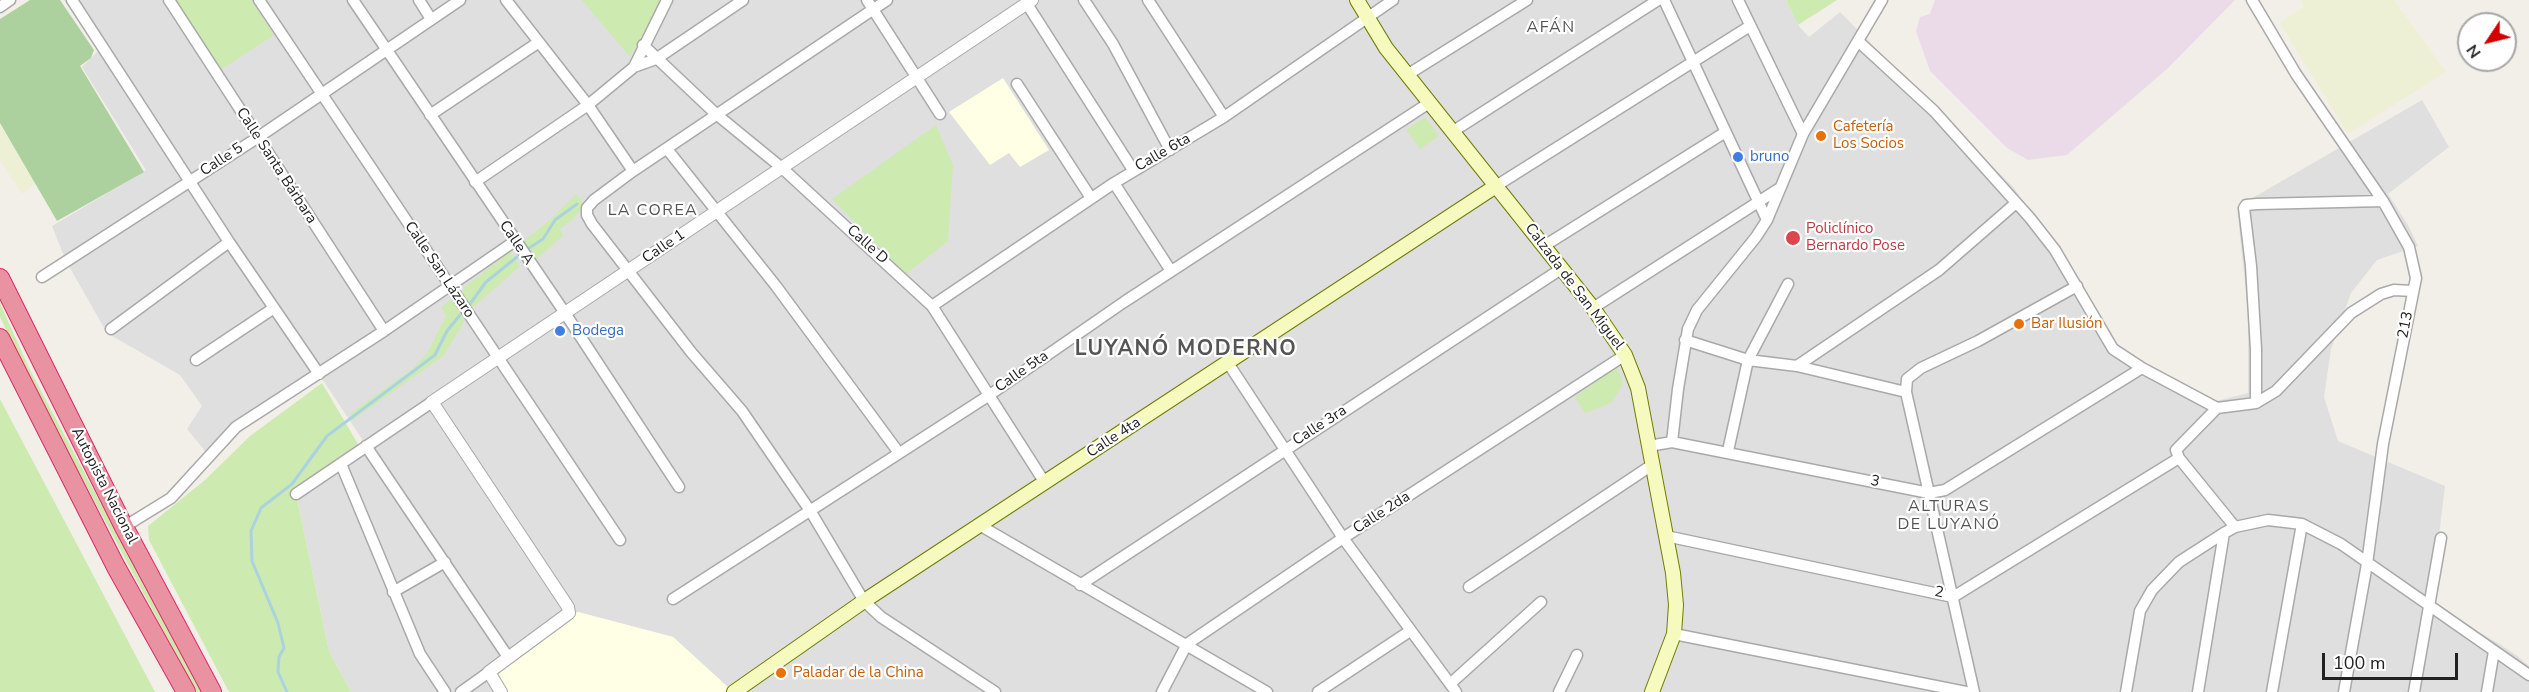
<!DOCTYPE html>
<meta charset="utf-8">
<style>
body{margin:0}
#map{position:relative;width:2529px;height:692px;overflow:hidden;background:#f2efe9;font-family:"Nunito Sans",sans-serif}
canvas{display:block}
.north{position:absolute;left:2457px;top:12px;width:60px;height:60px;box-sizing:border-box;background:#fff;border:2px solid #a7a7a7;border-radius:50%;rotate:235deg;font-size:16px;font-weight:700;line-height:24px;text-align:center;color:#222}
.north::after{content:'';display:block;margin:auto;width:21px;height:27px;background:#d40000;clip-path:polygon(50% 0,100% 100%,50% 72%,0 100%)}
.scale{position:absolute;left:2322px;top:653px;width:136px;height:27px;box-sizing:border-box;border:3px solid #222;border-top:0;padding-left:8px;font-size:18px;line-height:21px;white-space:nowrap;color:#222;-webkit-text-stroke:4px #fff;paint-order:stroke}
</style>
<div id="map">
<canvas width="2529" height="692"></canvas>
<div class="north">N</div>
<div class="scale">100 m</div>
</div>
<script>
const ctx = document.querySelector('canvas').getContext('2d');
ctx.lineJoin = 'round';
function paint(path, color) {
  ctx.fillStyle = color;
  ctx.fill(path, 'evenodd');
}
function toPath(rows) {
  const path = new Path2D();
  for (const r of rows) {
    path.moveTo(r[0], r[1]);
    for (let i = 2; i < r.length; i += 2) path.lineTo(r[i], r[i + 1]);
  }
  return path;
}
function trace(path, color, width, dash) {
  ctx.strokeStyle = color;
  ctx.lineWidth = width;
  ctx.lineCap = dash ? 'butt' : 'round';
  ctx.setLineDash(dash || []);
  ctx.stroke(path);
}
function label(font, color, halo, rows, align = 'center') {
  ctx.font = font + ' "Nunito Sans",sans-serif';
  ctx.lineWidth = 4.5;
  ctx.setLineDash([]);
  ctx.textBaseline = 'middle';
  ctx.strokeStyle = halo;
  ctx.fillStyle = color;
  for (const [text, x, y, turn = 0] of rows) {
    ctx.save();
    ctx.translate(x, y);
    ctx.rotate((+turn || 0) * Math.PI / 180);
    ctx.textAlign = isNaN(turn) ? turn : align;
    if (halo) ctx.strokeText(text, 0, 0);
    ctx.fillText(text, 0, 0);
    ctx.restore();
  }
}
paint(toPath([
 [64,0,1786,0,1798,25,1809,37,1840,12,2014,188,2055,250,2104,335,2165,376,2216,401,2248,393,2248,313,2237,207,2422,100,2449,147,2388,194,2408,225,2418,246,2377,260,2351,293,2331,349,2324,397,2338,441,2445,486,2431,602,2515,654,2529,666,2529,692,735,692,737,689,729,688,673,637,578,612,568,613,489,672,501,692,351,692,329,651,296,494,366,445,319,374,236,427,210,457,187,429,202,406,180,375,107,333,66,261,52,226,146,170,82,67,98,51]
]), '#e0dfdf');
paint(toPath([
 [1935,0,2235,0,2167,69,2067,155,2028,160,2007,148,1930,71,1916,31,1920,17,1930,14]
]), '#ebdbe8');
paint(toPath([
 [1003,78,1049,150,1020,167,1009,153,990,165,949,112],
 [578,612,673,637,729,688,723,692,507,692,496,675]
]), '#ffffe5');
paint(toPath([
 [2301,0,2394,0,2446,72,2348,134,2280,23,2303,7],
 [0,124,38,182,22,194,0,161]
]), '#eef0d5');
paint(toPath([
 [174,0,251,0,274,35,219,71],
 [582,0,662,0,630,57],
 [1786,0,1837,0,1798,25],
 [1425,117,1439,136,1420,149,1406,130],
 [936,125,953,165,948,241,906,274,832,199],
 [576,194,584,204,574,218,560,229,563,236,533,262,521,243,551,219],
 [510,252,520,266,469,311,462,298,464,287],
 [452,299,465,321,443,356,353,420,350,414,411,370,426,355,446,316,441,307],
 [0,303,30,370,201,692,196,692,26,372,0,317],
 [1616,367,1622,379,1622,386,1611,403,1585,413,1575,397],
 [322,383,358,444,341,464,296,494,329,651,351,692,229,692,149,540,148,526,205,480,250,436],
 [0,399,155,692,0,692]
]), '#cdebb0');
paint(toPath([
 [30,0,60,0,94,50,91,58,80,66,144,172,57,221,0,123,0,19]
]), '#add19e');
trace(toPath([
 [529,248,543,239,555,220,577,204],
 [470,304,486,282,517,257],
 [287,692,278,672,279,657,284,648,278,623,252,561,251,531,261,508,292,484,327,436,435,355,447,331,460,315]
]), '#aad3df', 3);
const minor = toPath([
 [72,0,229,242,319,374],
 [169,0,384,331],
 [259,0,620,540],
 [353,0,565,313,679,487],
 [419,0,431,19],
 [506,0,588,105,633,171],
 [867,0,940,114],
 [887,0,633,171,594,200,587,208,587,215,592,224,691,352,742,411,811,512,864,601,881,617,995,692],
 [1084,0,1113,44,1170,150],
 [1148,0,1224,117],
 [1664,0,1767,220],
 [1738,0,1803,134],
 [2252,0,2296,74,2383,201,2409,247,2416,278,2383,444,2367,564,2344,692],
 [1027,4,1133,170],
 [0,7,10,0],
 [1858,41,1934,111,2030,218,2055,250,2113,349,2142,368,2217,408,2256,403,2276,391,2351,313,2381,294,2394,290,2413,291],
 [643,45,716,114,782,168,932,306,1045,483],
 [634,67,667,0],
 [1407,75,1527,0],
 [1017,84,1091,198],
 [430,115,539,42],
 [1452,132,1658,0],
 [667,149,776,286,899,453],
 [475,182,588,105,634,67,656,59,743,0],
 [1114,183,1171,271],
 [1496,186,1750,26],
 [1544,246,1724,133],
 [42,277,257,138,460,0],
 [932,306,1114,183,1224,117,1393,0],
 [1593,308,1780,188],
 [111,329,229,242],
 [1685,340,1748,360,1797,366,1906,392],
 [196,360,274,308],
 [1228,363,1343,538,1456,692],
 [1797,366,1939,270,2016,203],
 [2256,403,2256,349,2251,266,2244,208,2246,205,2257,204,2383,201],
 [2217,408,2176,450,2179,458,2235,527],
 [1672,442,1678,389,1688,329,1697,310,1756,237,1767,220,1803,134,1882,0],
 [366,446,508,657],
 [1649,446,1672,442,1929,493,1945,490,2142,368],
 [1728,451,1748,360,1788,284],
 [341,464,420,654,445,692],
 [296,494,432,402],
 [981,526,1267,692],
 [124,527,171,498,236,427,384,331,515,241],
 [1666,536,1953,597,2179,458],
 [1080,585,1561,269],
 [1469,587,1652,465],
 [393,592,445,562],
 [673,599,988,396,1124,302,1429,103],
 [1674,634,1966,692],
 [1450,684,1541,602],
 [461,692,489,672],
 [1162,692,1187,644,1343,538,1625,355],
 [1318,692,1410,631],
 [1559,692,1577,655],
 [1974,692,1906,392,1907,379,1921,368,1978,341,2077,286],
 [2126,692,2140,611,2152,590,2179,562,2224,533,2235,527,2268,520,2302,524,2341,544,2529,675],
 [2198,692,2224,533],
 [2272,692,2302,524],
 [2414,692,2441,538],
 [2487,692,2494,651]
]);
const tertiary = toPath([
 [501,692,489,672,569,613,568,607,432,402,1032,0]
]);
const secondary = toPath([
 [1357,0,1386,48,1593,308,1625,355,1638,388,1673,573,1676,605,1674,634,1652,692],
 [734,692,864,601,1496,186]
]);
const motorway = toPath([
 [0,278,124,527,212,692],
 [0,338,116,567,186,692]
]);
trace(minor, '#a9a9a9', 13);
trace(tertiary, '#a9a9a9', 14);
trace(secondary, '#707d05', 16);
trace(motorway, '#dc2a67', 20);
trace(minor, '#fff', 10);
trace(tertiary, '#fff', 12);
trace(secondary, '#f7fabf', 14);
trace(motorway, '#e892a2', 18);
for (const [x, y, r, color] of [
 [1821,136,6,"#e8710a"],
 [1738,157,6,"#3f7fe0"],
 [1793,238,8,"#e0444e"],
 [2019,324,6,"#e8710a"],
 [560,331,6,"#3f7fe0"],
 [781,673,6,"#e8710a"]
]) {
  const dot = new Path2D();
  dot.arc(x, y, r, 0, 2 * Math.PI);
  ctx.fillStyle = color;
  ctx.fill(dot);
  trace(dot, '#fff', 2);
}
label('15px', '#c56008', '#fff', [
 ["Cafetería",1833,127],
 ["Los Socios",1833,144],
 ["Bar Ilusión",2031,324],
 ["Paladar de la China",793,673]
], 'left');
label('15px', '#222', '#fff', [
 ["Calle 6ta",1163,153,-30],
 ["Calle 5",222,160,-33],
 ["Calle Santa Bárbara",276,166,57],
 ["Calle A",516,243,56],
 ["Calle D",867,245,42],
 ["Calle 1",664,247,-34],
 ["Calle San Lázaro",439,270,56],
 ["Calzada de San Miguel",1574,287,53],
 ["213",2406,325,-79],
 ["Calle 5ta",1022,372,-35],
 ["Calle 3ra",1320,426,-33],
 ["Calle 4ta",1114,438,-33],
 ["3",1875,482,12],
 ["Autopista Nacional",104,486,63],
 ["Calle 2da",1382,513,-33],
 ["2",1939,593,12]
]);
label('15px', '#366cbe', '#fff', [
 ["bruno",1750,157],
 ["Bodega",572,331]
], 'left');
label('15px', '#be3a42', '#fff', [
 ["Policlínico",1806,229],
 ["Bernardo Pose",1806,246]
], 'left');
ctx.letterSpacing = '1.5px';
label('16px', '#555', '#fff', [
 ["AFÁN",1551,28],
 ["LA COREA",653,211],
 ["ALTURAS",1949,507],
 ["DE LUYANÓ",1949,525]
]);
ctx.letterSpacing = '0px';
ctx.letterSpacing = '1.5px';
label('bold 21px', '#555', '#fff', [
 ["LUYANÓ MODERNO",1186,350]
]);
ctx.letterSpacing = '0px';
</script>
